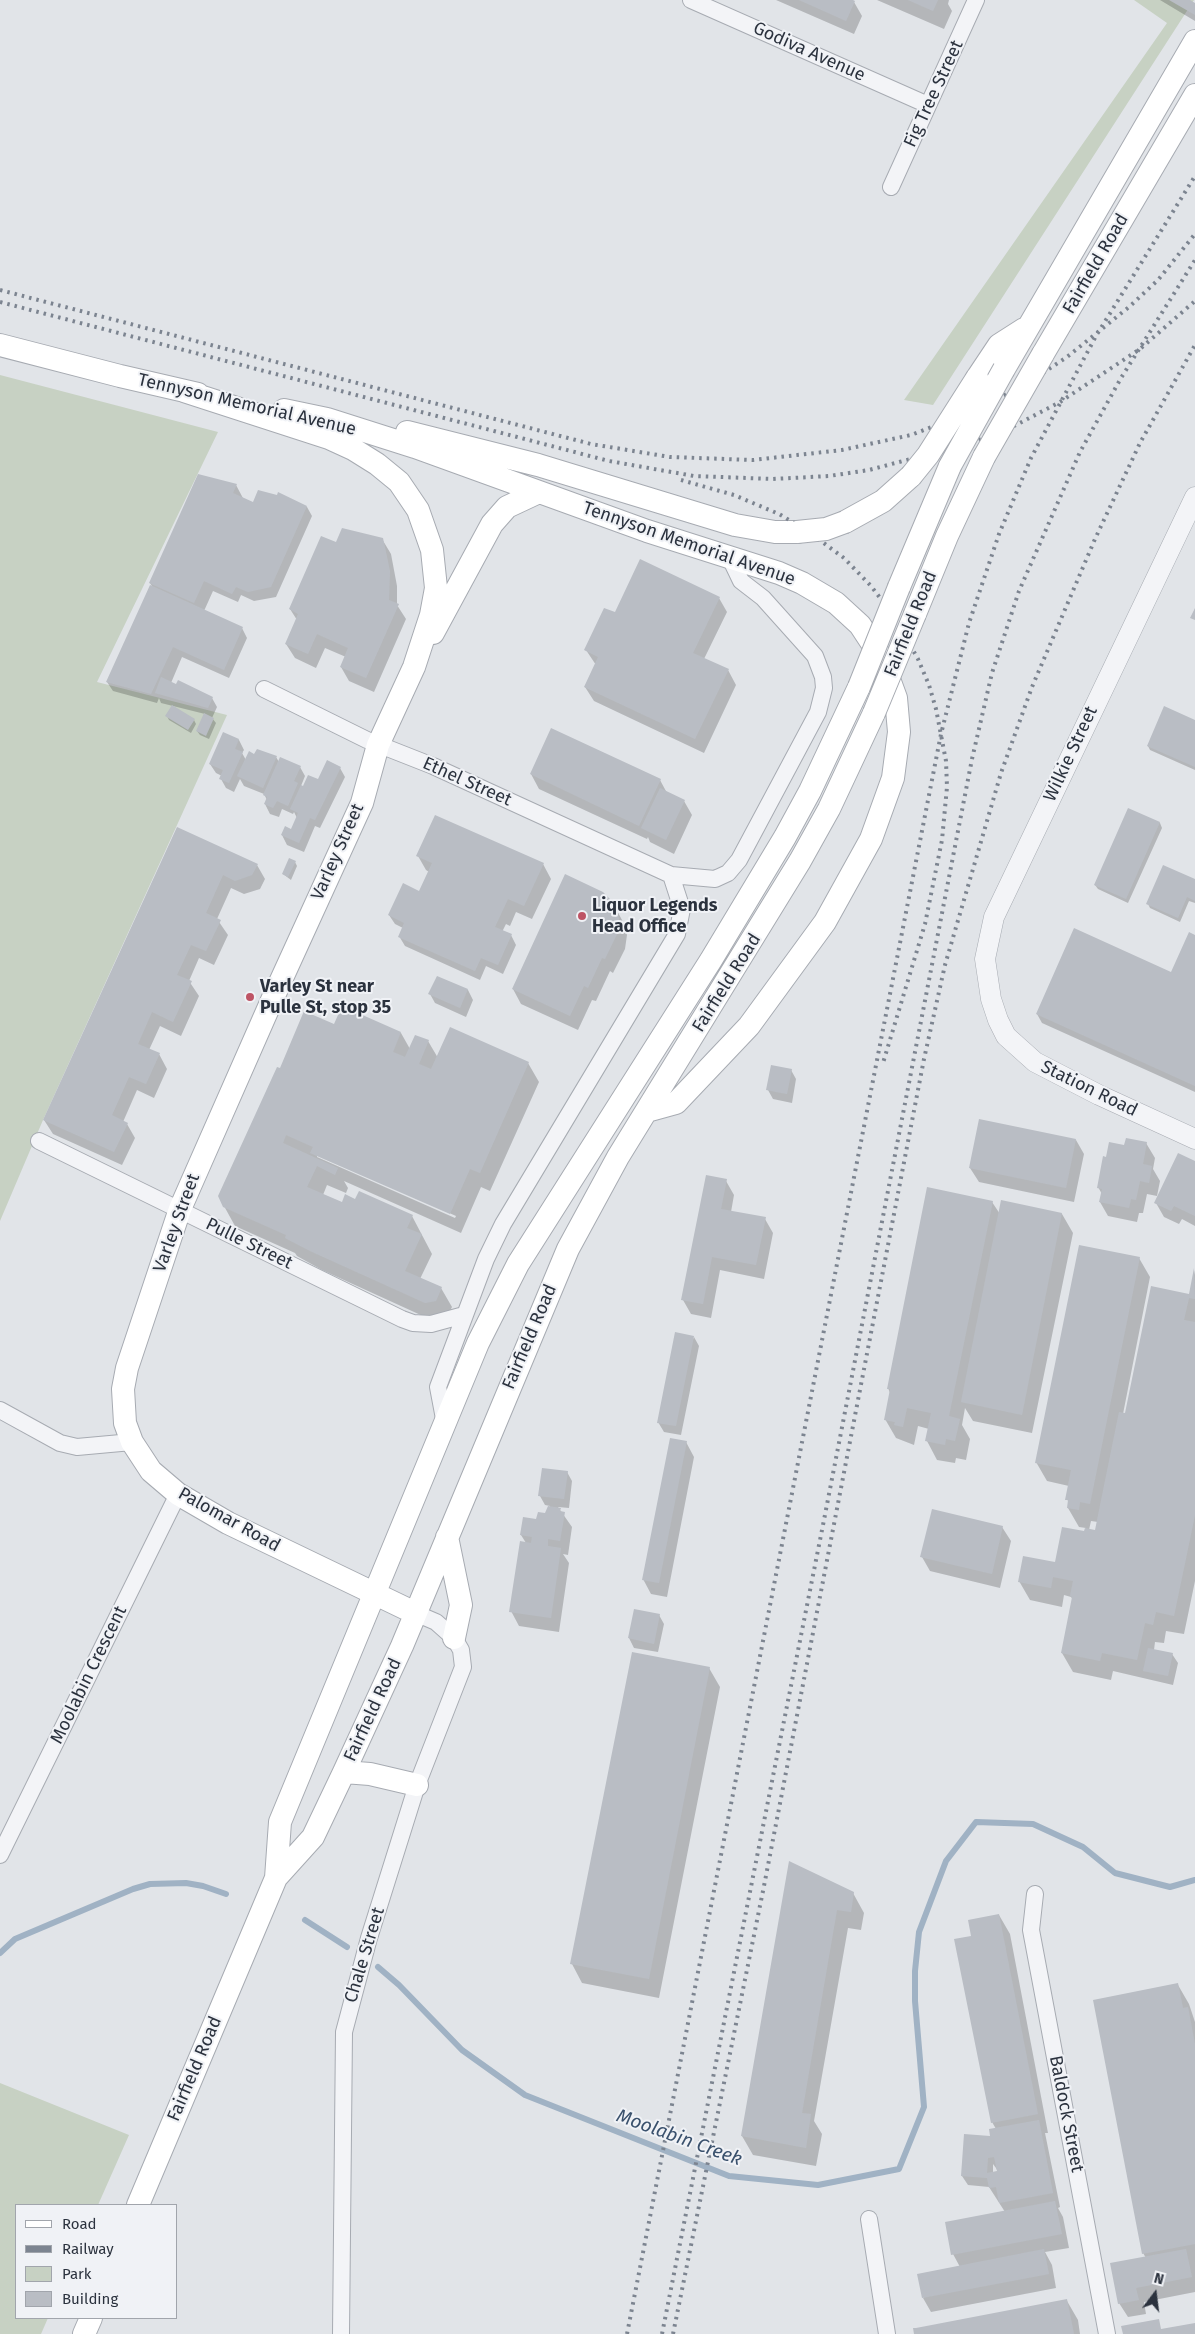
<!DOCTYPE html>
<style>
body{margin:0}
#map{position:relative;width:1195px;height:2334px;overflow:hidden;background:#e1e4e8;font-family:"Fira Sans",sans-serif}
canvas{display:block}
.legend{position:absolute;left:15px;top:2204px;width:162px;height:115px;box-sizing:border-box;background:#f0f2f6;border:1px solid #a1a5ac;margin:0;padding:6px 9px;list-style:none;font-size:15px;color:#2b323e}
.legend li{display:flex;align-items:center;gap:10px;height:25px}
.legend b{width:25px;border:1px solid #a1a5ac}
.north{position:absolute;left:1130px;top:2269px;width:50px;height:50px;-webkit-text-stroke:4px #f0f2f6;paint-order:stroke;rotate:15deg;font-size:14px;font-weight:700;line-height:20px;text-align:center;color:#2b323e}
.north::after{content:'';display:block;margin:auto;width:18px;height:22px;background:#2b323e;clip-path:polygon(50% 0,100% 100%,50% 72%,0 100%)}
</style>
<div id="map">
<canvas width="1195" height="2334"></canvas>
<ul class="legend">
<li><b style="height:6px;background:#fff"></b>Road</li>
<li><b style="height:6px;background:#7c8490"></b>Railway</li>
<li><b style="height:14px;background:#c7d1c3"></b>Park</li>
<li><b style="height:14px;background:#b9bdc4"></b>Building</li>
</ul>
<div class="north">N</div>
</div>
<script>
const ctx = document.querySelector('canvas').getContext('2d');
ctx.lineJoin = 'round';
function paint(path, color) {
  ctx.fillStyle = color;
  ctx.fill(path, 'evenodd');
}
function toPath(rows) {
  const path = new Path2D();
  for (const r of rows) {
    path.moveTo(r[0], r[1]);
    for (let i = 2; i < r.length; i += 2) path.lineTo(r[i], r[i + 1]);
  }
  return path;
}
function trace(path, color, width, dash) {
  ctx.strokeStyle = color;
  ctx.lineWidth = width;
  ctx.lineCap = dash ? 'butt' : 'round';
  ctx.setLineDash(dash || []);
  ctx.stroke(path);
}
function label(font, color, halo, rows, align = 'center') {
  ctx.font = font + ' "Fira Sans",sans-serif';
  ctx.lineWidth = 4;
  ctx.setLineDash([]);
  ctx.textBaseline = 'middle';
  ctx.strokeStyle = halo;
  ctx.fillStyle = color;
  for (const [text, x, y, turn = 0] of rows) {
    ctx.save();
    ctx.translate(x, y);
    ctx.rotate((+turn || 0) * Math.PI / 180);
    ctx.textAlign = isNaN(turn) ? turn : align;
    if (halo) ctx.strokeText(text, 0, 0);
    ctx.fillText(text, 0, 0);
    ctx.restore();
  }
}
paint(toPath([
 [1134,0,1194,0,933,405,904,400,1167,23],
 [0,375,218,432,97,682,227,715,43,1120,0,1221],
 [0,2083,129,2135,98,2205,16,2205,16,2318,48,2318,41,2334,0,2334]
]), '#c7d1c3');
paint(toPath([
 [776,0,850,0,854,2,862,16,854,34],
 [877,0,949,0,948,4,952,11,944,29],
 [1160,0,1187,0,1195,4,1195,21],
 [236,485,244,500,253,504,307,507,312,516,276,597,254,601,241,595,238,602,213,591,204,611,242,628,247,638,229,678,182,657,171,683,212,698,217,707,212,718,216,723,209,739,200,735,197,731,205,714,161,703,159,698,157,703,113,691,107,682,153,588,150,583],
 [382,539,391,554,397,586,397,605,406,619,374,692,349,681,341,667,346,657,325,648,316,668,295,658,286,644,297,620,290,609,336,544],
 [719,598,727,612,704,659,728,670,736,685,704,753,594,701,585,687,596,665,586,650,615,614],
 [167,716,194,720,196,724,191,733,169,720],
 [1195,721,1195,770,1150,750,1148,746],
 [224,734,239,740,244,750,242,753,246,760,255,756,276,757,279,762,300,767,305,776,301,786,304,788,340,768,345,777,320,828,315,826,304,852,287,845,282,835,292,830,297,818,294,812,293,814,282,809,279,817,270,814,265,804,267,800,264,794,244,786,240,779,234,792,226,788,221,779,222,776,216,773,210,764],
 [531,774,660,780,667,793,684,801,692,815,674,854,650,842,648,837,647,839,539,789],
 [1129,810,1160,823,1162,828,1128,903,1098,889,1095,885],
 [177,829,257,865,265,879,260,889,244,894,231,888,217,919,228,935,214,965,199,958,189,981,199,996,181,1036,160,1026,149,1050,159,1054,167,1069,154,1098,137,1090,123,1122,127,1124,135,1138,122,1165,53,1134,44,1120],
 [418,856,543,864,551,879,532,919,516,912,510,926,506,924,502,932,511,935,516,945,503,974,486,966,480,980,405,946,399,936,403,928,395,924,389,915,420,892,429,872,426,870],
 [295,862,297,866,291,880,283,874],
 [1195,881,1195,903,1189,901,1180,922,1150,908,1148,904],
 [614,905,622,920,627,935,625,949,613,973,610,971,596,1001,592,1000,578,1030,521,1004,513,989],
 [1195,936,1195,1092,1042,1023,1037,1014,1172,974],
 [437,977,468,990,473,1000,466,1017,435,1003,430,994],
 [343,1008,401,1033,410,1049,428,1041,438,1058,528,1063,539,1082,490,1191,481,1187,461,1233,344,1181,348,1188,346,1193,327,1185,323,1195,342,1204,356,1200,412,1216,432,1254,420,1279,441,1288,452,1307,446,1319,436,1322,322,1270,297,1256,295,1253,235,1226,224,1206,280,1069,335,1026],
 [317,1154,456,1216,455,1218,317,1157],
 [791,1070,796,1079,792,1103,773,1099,768,1090],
 [1076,1140,1084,1154,1074,1202,979,1182,970,1168],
 [1146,1143,1155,1158,1153,1169,1160,1181,1157,1196,1147,1194,1143,1213,1139,1213,1137,1222,1108,1216,1100,1202,1102,1194,1098,1187,1107,1158,1125,1147],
 [1195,1163,1195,1226,1182,1219,1179,1224,1164,1217,1156,1203],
 [726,1181,734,1195,731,1212,765,1219,773,1233,764,1279,720,1270,711,1318,691,1314,683,1300],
 [992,1202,1000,1214,1062,1214,1073,1233,1032,1433,973,1421,965,1408,962,1425,970,1439,966,1460,956,1458,955,1463,937,1460,927,1441,929,1429,918,1426,914,1445,896,1438,885,1419,890,1393,888,1388],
 [1139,1258,1150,1277,1123,1414,1126,1415,1190,1295,1195,1270,1195,1581,1184,1634,1166,1631,1164,1643,1155,1642,1154,1650,1172,1654,1178,1663,1173,1685,1113,1671,1111,1680,1073,1672,1062,1653,1073,1600,1071,1597,1064,1595,1062,1607,1030,1600,1019,1581,1056,1564,1085,1533,1086,1528,1079,1527,1068,1508,1069,1503,1067,1499,1069,1486,1047,1481,1036,1462],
 [1091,1521,1098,1522,1096,1531,1089,1530],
 [694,1337,699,1346,681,1435,664,1432,658,1422],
 [686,1442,694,1457,667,1597,651,1594,643,1579],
 [567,1472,572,1481,569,1508,558,1507,572,1527,568,1555,563,1554,569,1563,559,1632,519,1626,511,1611,526,1543,521,1535,546,1514,550,1506,545,1505,540,1496],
 [1002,1527,1011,1541,1000,1588,930,1571,922,1557],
 [635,1610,659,1615,664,1624,658,1652,634,1648,629,1638],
 [709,1668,720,1687,659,1998,582,1983,572,1964],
 [790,1863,853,1893,864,1913,861,1930,848,1928,814,2121,822,2134,816,2166,753,2155,742,2136],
 [999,1915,1010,1934,1048,2133,1045,2133,1060,2207,1058,2208,1063,2217,1069,2248,1045,2252,1052,2265,1056,2288,931,2312,923,2298,960,2267,953,2254,1005,2212,989,2187,968,2185,962,2176,990,2137,990,2130,996,2129,992,2122,973,1937],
 [993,2164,996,2168,998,2172,993,2173],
 [1178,1985,1189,2004,1195,2022,1195,2292,1144,2302,1146,2314,1128,2317,1119,2303,1146,2258,1143,2253],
 [1067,2301,1078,2320,1080,2334,915,2334]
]), '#0003');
trace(toPath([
 [305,1920,347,1947],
 [0,1953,15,1939,133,1889,150,1884,186,1883,203,1886,226,1894],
 [378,1967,399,1985,462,2050,525,2095,729,2176,818,2185,899,2169,924,2107,915,2001,915,1971,919,1932,946,1861,976,1822,1033,1824,1083,1847,1115,1873,1170,1887,1195,1880]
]), '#a0b2c4', 6);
paint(toPath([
 [799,0,853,0,855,1,846,21],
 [908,0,938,0,933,11],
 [1169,0,1190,0,1195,3,1195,15],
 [198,474,237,484,233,493,253,502,258,490,277,495,278,492,307,506,271,587,248,592,236,587,232,594,204,581,194,603,149,583],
 [342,528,383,538,390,571,389,600,399,604,366,678,340,667,348,648,317,634,308,654,285,644,298,614,289,609,321,536,336,542],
 [640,559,720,597,693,653,729,669,695,739,584,687,598,657,584,650,604,608,615,612],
 [150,585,243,627,224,670,173,647,151,694,106,682],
 [1195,608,1195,620,1190,618],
 [161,677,176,684,178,680,213,697,208,708,155,693],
 [172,705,195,719,188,730,165,716],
 [1164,706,1195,720,1195,767,1147,746],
 [204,713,214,718,206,736,196,731],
 [551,728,661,779,639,826,530,774],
 [223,732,239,739,235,749,243,752,229,783,219,779,223,770,209,764],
 [257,749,277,756,263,788,237,776,249,751,254,754],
 [280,757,301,766,294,781,298,783,288,806,277,801,273,808,264,804,267,797,263,795],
 [327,760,341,767,315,820,310,818,299,843,281,835,285,826,291,829,298,813,290,809,301,785,303,786,308,775,318,779],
 [660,788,685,800,666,840,641,828],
 [1128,808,1160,822,1126,899,1094,885],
 [435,815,544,863,524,906,508,899,495,927,512,934,498,965,481,958,475,971,398,937,404,923,388,915,403,883,419,891,432,863,416,856],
 [177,827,258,864,252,875,235,881,223,875,206,913,221,920,206,951,191,945,177,975,192,981,173,1022,152,1012,138,1044,160,1053,146,1084,129,1077,112,1115,128,1123,114,1152,43,1120],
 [289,858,296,861,288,877,282,874],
 [1163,865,1195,879,1195,901,1187,897,1178,918,1146,904],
 [565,874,603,892,615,904,619,919,617,934,605,959,602,958,588,988,584,986,570,1016,512,989],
 [1074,928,1171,972,1189,932,1195,935,1195,1086,1036,1014],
 [437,976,468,989,460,1008,428,994],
 [342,1006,401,1032,393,1052,405,1057,415,1035,429,1040,419,1064,431,1069,450,1027,529,1062,480,1173,470,1169,450,1214,310,1153,313,1147,286,1135,283,1143,338,1168,335,1175,317,1166,307,1187,342,1202,345,1194,355,1199,359,1191,413,1215,407,1228,422,1234,405,1271,442,1287,436,1301,425,1303,310,1251,285,1238,286,1235,223,1207,218,1196,277,1067,280,1068,304,1011,334,1024],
 [771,1065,792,1069,787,1094,766,1090],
 [979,1119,1076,1139,1066,1188,969,1168],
 [1126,1138,1147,1142,1143,1164,1152,1166,1149,1183,1140,1181,1136,1200,1131,1199,1129,1208,1099,1202,1102,1189,1097,1188,1103,1156,1106,1157,1109,1142,1124,1145],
 [1178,1153,1195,1161,1195,1216,1174,1206,1171,1211,1154,1203],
 [706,1175,727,1179,721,1209,766,1217,756,1265,712,1257,703,1304,681,1300],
 [927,1187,993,1201,949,1416,960,1419,955,1441,946,1439,945,1445,925,1441,931,1413,907,1408,903,1427,894,1425,895,1422,884,1420,890,1389,887,1389],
 [1001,1200,1062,1213,1022,1415,961,1402],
 [1079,1245,1140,1257,1090,1504,1080,1502,1079,1510,1067,1508,1068,1500,1065,1500,1071,1470,1035,1463],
 [1194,1268,1195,1299,1189,1298,1184,1320,1195,1322,1195,1515,1174,1616,1156,1612,1153,1625,1145,1623,1137,1660,1102,1653,1100,1661,1061,1653,1072,1597,1070,1596,1073,1581,1053,1577,1051,1588,1018,1582,1023,1556,1055,1562,1062,1527,1084,1531,1085,1528,1095,1530,1119,1412,1125,1413,1151,1286,1189,1294],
 [675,1332,694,1336,676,1426,657,1423],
 [670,1438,687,1441,659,1583,642,1580],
 [542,1468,568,1471,564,1499,538,1496],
 [548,1506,561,1508,560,1511,565,1512,560,1541,548,1539,548,1546,561,1548,551,1618,509,1612,520,1541,531,1543,532,1537,520,1535,523,1517,536,1519,538,1512,545,1513],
 [932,1509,1003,1526,992,1574,920,1557],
 [634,1609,660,1614,654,1644,628,1638],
 [1148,1648,1173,1653,1168,1676,1143,1671],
 [632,1652,710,1667,649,1979,570,1964],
 [789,1861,854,1892,851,1912,837,1910,802,2113,811,2114,806,2148,741,2136],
 [999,1914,1038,2114,991,2123,954,1939,971,1936,968,1920],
 [1178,1983,1183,2008,1188,2007,1195,2044,1195,2244,1142,2254,1093,2000],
 [1039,2120,1053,2193,999,2203,996,2187,989,2188,987,2178,961,2176,964,2134,990,2136,989,2129],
 [994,2157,997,2171,987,2173,988,2158],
 [1055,2201,1062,2234,951,2255,945,2222],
 [1044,2249,1049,2274,922,2298,917,2274],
 [1186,2249,1192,2277,1136,2288,1139,2300,1118,2304,1110,2263],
 [1067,2299,1074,2334,914,2334,913,2328,916,2328],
 [1159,2319,1161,2329,1195,2323,1195,2334,1123,2334,1121,2326]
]), '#b9bdc4');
const minor = toPath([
 [691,0,928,105],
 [891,187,976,0],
 [264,689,367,740,433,766,671,875,715,879,728,873,739,860,818,712,824,688,823,677,815,656,763,598,741,581,729,556],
 [39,1141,402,1319,413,1323,431,1324,464,1315],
 [0,1410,60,1443,77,1447,132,1442],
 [445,1424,438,1387,486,1259,503,1224,677,934,682,909,671,875],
 [0,1855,178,1494],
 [1035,1894,1031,1930,1107,2334],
 [869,2219,887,2334],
 [341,2334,344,2032,369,1938,417,1785,463,1667,461,1650,454,1638,436,1622,415,1613]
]);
const tertiary = toPath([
 [1195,497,994,917,985,959,991,999,998,1020,1006,1036,1035,1062,1099,1095,1195,1139]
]);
const secondary = toPath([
 [0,345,120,376,198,394],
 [1043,354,1195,95],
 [1004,369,1195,41],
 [977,378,999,345,1024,329],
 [184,391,329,438,353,449,377,464,399,482,418,510,432,550,436,588,431,615,414,667,378,745,362,803,272,1000,180,1209,127,1368,123,1389,125,1423,132,1442,151,1471,178,1494,228,1523,415,1613],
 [284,410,327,419,415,447,647,531,779,573,802,583,836,603,860,625,881,657,896,698,899,732,893,778,871,839,825,922,749,1026,676,1103,647,1111],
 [407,432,538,465,735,525,775,532,797,532],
 [845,522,883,501,911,476],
 [899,587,950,466],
 [915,614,947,536,984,457],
 [433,633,492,524,507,507,539,492],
 [447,1537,461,1605,454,1638],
 [344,1772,370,1774,417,1785],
 [276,1878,313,1837,344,1772,402,1646,568,1249,618,1157,800,861,829,809,874,713],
 [138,2205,276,1878,280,1822,478,1343,518,1264,711,960,785,837,810,791,859,687],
 [84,2334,91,2318]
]);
trace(minor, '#a7abb2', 18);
trace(tertiary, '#a7abb2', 21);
trace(secondary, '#a7abb2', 24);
trace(minor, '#f3f4f7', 16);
trace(tertiary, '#f3f4f7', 20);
trace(secondary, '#fff', 22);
trace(toPath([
 [0,290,591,444,670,457,753,460,842,450,911,435,968,413,1023,386,1067,357,1129,307,1158,280,1195,234],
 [0,302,609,461,694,476,773,479,829,476,869,470,971,443,1016,425,1060,402,1140,349,1195,301],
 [681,480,734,495,779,514,806,530,844,558,871,586,893,615,918,659,929,685,936,709,946,761,947,787,942,840,925,924,883,1063],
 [627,2334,941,734,969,623,999,534,1031,458,1096,336,1195,176],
 [662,2334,823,1525,972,759,992,673,1019,591,1080,452,1121,378,1195,260],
 [673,2334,764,1886,924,1059,945,965,1001,773,1032,687,1095,539,1140,443,1195,345]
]), '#7c8490', 4, [2.5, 5]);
const secondaryBridge = toPath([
 [984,457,1043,354],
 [950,466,1004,369],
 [911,476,928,455,977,378],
 [797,532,826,529,845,522],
 [859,687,899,587],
 [874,713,915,614]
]);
trace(secondaryBridge, '#a7abb2', 24, []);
trace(secondaryBridge, '#fff', 22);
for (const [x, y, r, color] of [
 [582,916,5,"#be5465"],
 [250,997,5,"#be5465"]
]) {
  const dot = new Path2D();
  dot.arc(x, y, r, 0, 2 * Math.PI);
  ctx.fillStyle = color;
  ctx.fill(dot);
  trace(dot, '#f0f2f6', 2);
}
label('18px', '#2b323e', '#f0f2f6', [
 ["Godiva Avenue",809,52,24],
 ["Fig Tree Street",934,94,-65],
 ["Fairfield Road",1096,264,-60],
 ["Tennyson Memorial Avenue",247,405,13],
 ["Tennyson Memorial Avenue",689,544,19],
 ["Fairfield Road",911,624,-68],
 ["Wilkie Street",1071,754,-65],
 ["Ethel Street",467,782,24],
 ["Varley Street",338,852,-66],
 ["Fairfield Road",727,983,-58],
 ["Station Road",1089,1089,26],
 ["Varley Street",177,1223,-70],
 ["Pulle Street",249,1244,26],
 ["Fairfield Road",530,1337,-67],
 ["Palomar Road",229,1520,29],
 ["Moolabin Crescent",89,1675,-64],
 ["Fairfield Road",373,1710,-65],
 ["Chale Street",365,1955,-73],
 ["Fairfield Road",195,2069,-67],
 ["Baldock Street",1066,2114,79]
]);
label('bold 18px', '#2b323e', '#f0f2f6', [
 ["Liquor Legends",592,906],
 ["Head Office",592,927],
 ["Varley St near",260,987],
 ["Pulle St, stop 35",260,1008]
], 'left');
label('italic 19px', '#3a516d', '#f0f2f6', [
 ["Moolabin Creek",679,2138,20]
]);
</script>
